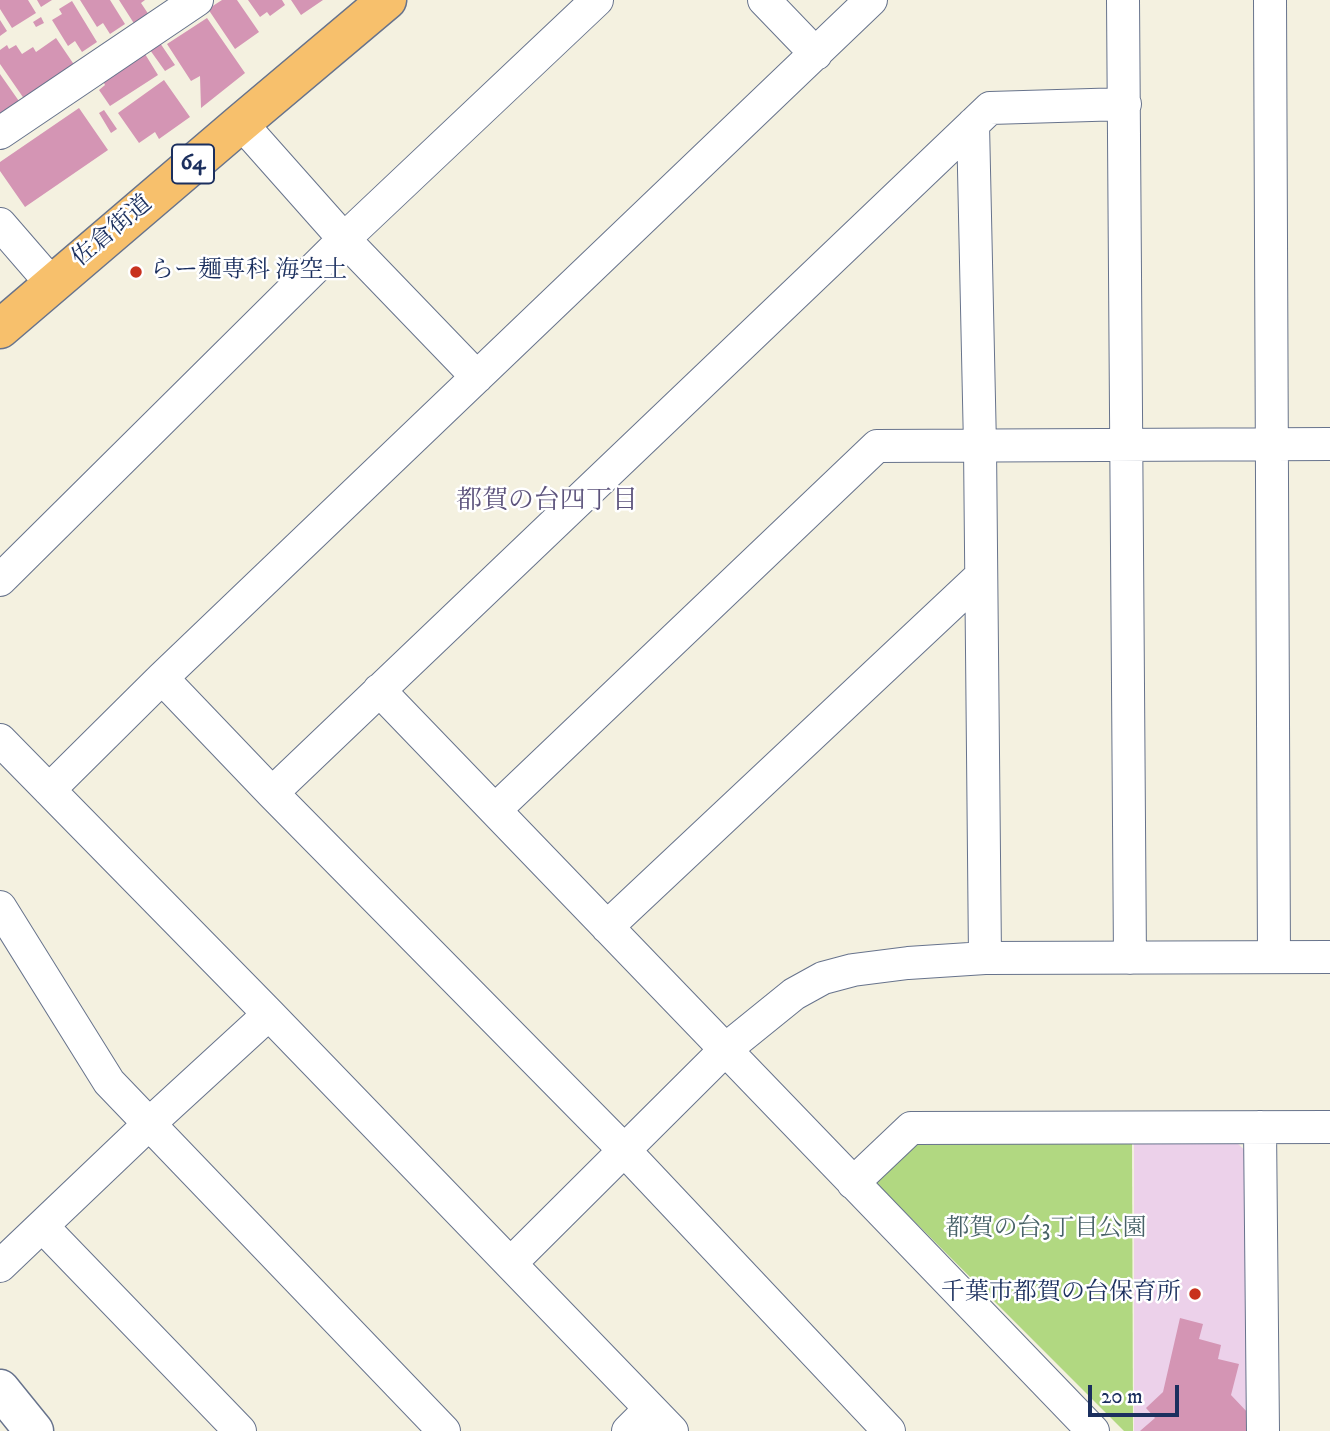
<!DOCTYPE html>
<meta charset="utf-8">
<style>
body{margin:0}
#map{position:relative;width:1330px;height:1431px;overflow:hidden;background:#f4f1e0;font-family:"IM FELL DW Pica",serif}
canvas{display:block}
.scale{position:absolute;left:1088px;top:1385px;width:91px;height:32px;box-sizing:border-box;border:4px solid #1b2f5e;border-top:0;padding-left:9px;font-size:21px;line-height:24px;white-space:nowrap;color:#1b2f5e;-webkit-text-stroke:5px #fff;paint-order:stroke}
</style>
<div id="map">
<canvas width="1330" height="1431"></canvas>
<div class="scale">20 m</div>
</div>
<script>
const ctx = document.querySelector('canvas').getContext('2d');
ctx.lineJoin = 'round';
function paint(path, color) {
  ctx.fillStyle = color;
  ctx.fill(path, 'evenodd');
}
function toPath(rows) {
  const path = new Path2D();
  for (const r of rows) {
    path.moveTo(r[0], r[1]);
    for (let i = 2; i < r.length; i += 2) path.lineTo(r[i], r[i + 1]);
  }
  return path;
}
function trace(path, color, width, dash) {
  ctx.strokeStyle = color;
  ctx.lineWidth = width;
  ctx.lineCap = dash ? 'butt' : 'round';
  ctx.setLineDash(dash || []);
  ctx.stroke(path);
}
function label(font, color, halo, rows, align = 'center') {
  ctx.font = font + ' "IM FELL DW Pica","Noto Serif JP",serif';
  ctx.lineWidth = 5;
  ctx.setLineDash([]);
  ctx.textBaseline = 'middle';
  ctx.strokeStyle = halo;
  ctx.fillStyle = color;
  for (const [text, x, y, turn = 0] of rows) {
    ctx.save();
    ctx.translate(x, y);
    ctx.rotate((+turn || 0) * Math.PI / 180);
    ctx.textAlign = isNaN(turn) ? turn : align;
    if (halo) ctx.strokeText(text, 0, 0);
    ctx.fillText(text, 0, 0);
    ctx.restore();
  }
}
paint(toPath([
 [1134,1141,1235,1141,1253,1158,1258,1431,1134,1431]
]), '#ecd1ea');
paint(toPath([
 [1132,1141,1133,1431,1124,1431,876,1183,917,1145]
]), '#b1d881');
paint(toPath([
 [0,0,28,0,36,13,12,28,0,9],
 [37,0,52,0,41,7],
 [80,0,110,0,125,24,110,34,103,23,97,27],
 [119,0,145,0,141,3,149,15,135,25],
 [222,0,237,0,259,32,235,49,208,9],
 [248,0,282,0,285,5,270,16,267,12,260,17],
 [291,0,323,0,301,15],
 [72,1,97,42,82,52,75,41,68,46,52,20,62,14,59,9],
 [41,17,44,23,36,27,33,22],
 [207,18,245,73,201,108,200,76,191,81,167,44],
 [0,20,7,31,0,36],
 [56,38,77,69,27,103,0,64,0,50,7,45,9,49,16,45,22,54,33,47,36,52],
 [160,43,175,65,165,71,150,50],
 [145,54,158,75,110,106,99,90,105,85,103,81],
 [0,74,21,104,0,118],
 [164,80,190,117,159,139,155,132,139,143,118,113],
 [79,108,108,150,25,207,0,171,0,162],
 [104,110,117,129,111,133,99,113],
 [1180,1318,1203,1324,1199,1339,1221,1345,1218,1359,1239,1364,1231,1395,1249,1414,1250,1431,1140,1431,1155,1418,1146,1408,1163,1392]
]), '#d495b4');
const minor = toPath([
 [764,0,816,54],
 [1123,0,1130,958],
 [1270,0,1274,957],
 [241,123,344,239,477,377],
 [973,124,980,446,985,958],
 [0,133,197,0],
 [0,224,52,284],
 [0,580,344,239,597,0],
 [162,678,272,793,624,1150,889,1431],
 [379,690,1093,1431],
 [0,740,269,1014,672,1431],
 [49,790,162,678,871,0],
 [272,793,990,108,1125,104],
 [495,810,877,446,1330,444],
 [0,907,109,1082,444,1431],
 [607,927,981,576],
 [1260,1127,1263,1431],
 [853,1183,911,1128,1330,1127],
 [42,1226,240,1431],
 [511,1263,726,1049,794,994,823,978,853,970,908,963,985,958,1330,957],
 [0,1266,149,1124,269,1014],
 [628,1431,650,1409]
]);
const tertiary = toPath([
 [0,1389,34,1431]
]);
const primary = toPath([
 [0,329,241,123,387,0]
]);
trace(minor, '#67738c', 34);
trace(tertiary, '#67738c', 41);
trace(primary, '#67738c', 41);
trace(minor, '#fff', 32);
trace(tertiary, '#fff', 38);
trace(primary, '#f7c06c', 38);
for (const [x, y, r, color] of [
 [136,272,7,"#c8321e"],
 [1195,1294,7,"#c8321e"]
]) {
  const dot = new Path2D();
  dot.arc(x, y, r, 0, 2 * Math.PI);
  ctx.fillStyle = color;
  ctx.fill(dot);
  trace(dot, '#fff', 2.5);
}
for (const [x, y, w] of [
 [193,164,42]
]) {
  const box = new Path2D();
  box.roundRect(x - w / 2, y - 19.5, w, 39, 5);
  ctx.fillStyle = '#fff';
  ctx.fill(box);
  trace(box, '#1b2f5e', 2);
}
label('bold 23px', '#1b2f5e', null, [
 ["64",193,164]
]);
label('24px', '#1b2f5e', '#fff', [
 ["佐倉街道",113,232,-40]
]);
label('24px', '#1b2f5e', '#fff', [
 ["らー麺専科 海空土",150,272],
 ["千葉市都賀の台保育所",1181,1294,"right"]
], 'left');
label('24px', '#486268', '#fff', [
 ["都賀の台3丁目公園",1046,1230]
]);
label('26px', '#5c537c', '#fff', [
 ["都賀の台四丁目",547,503]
]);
</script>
